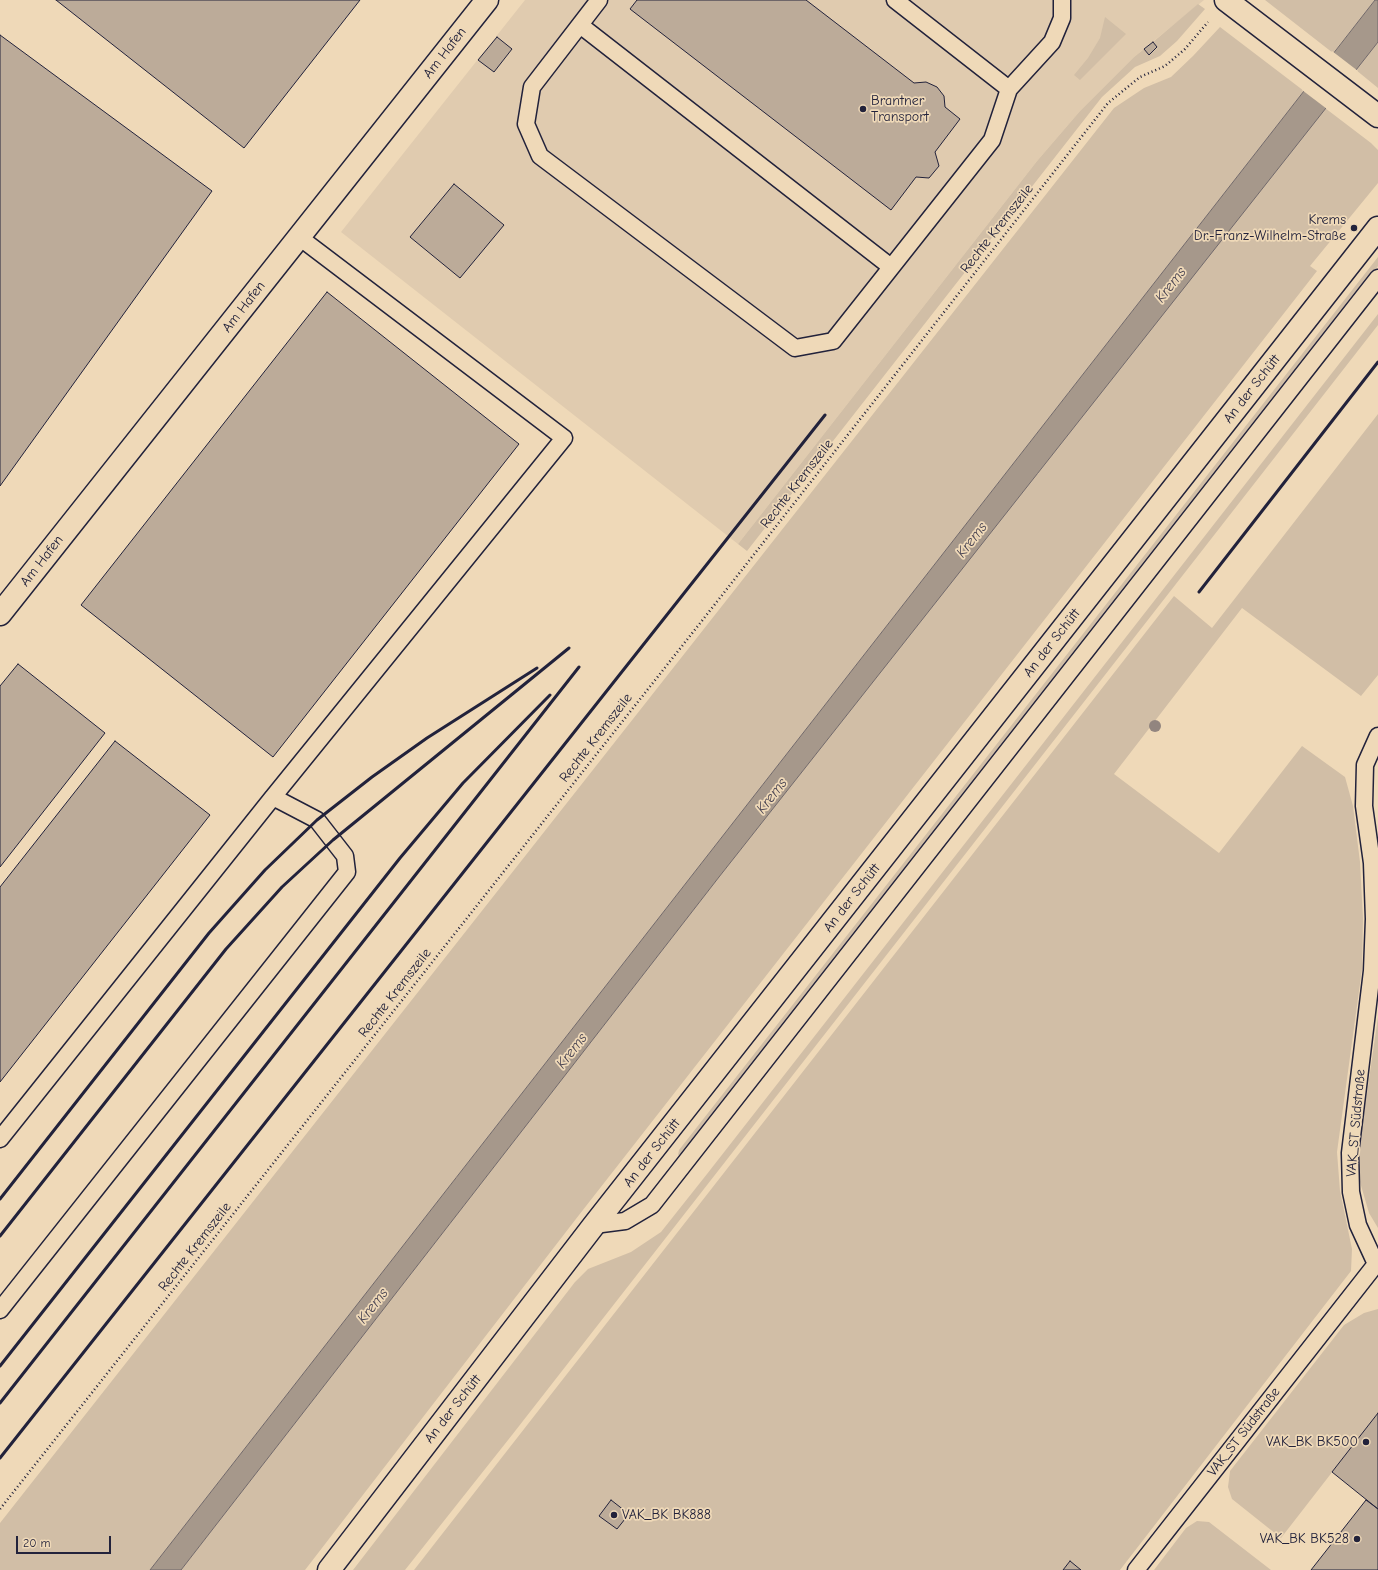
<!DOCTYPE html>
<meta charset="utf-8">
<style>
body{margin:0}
#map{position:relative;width:1378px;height:1570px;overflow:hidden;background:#efd9b8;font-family:"Comic Neue",sans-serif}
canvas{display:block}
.scale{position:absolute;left:16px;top:1536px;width:95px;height:18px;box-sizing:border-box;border:2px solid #22223b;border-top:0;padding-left:5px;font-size:12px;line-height:14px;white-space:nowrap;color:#22223b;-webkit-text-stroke:3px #efd9b8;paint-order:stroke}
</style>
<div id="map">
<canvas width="1378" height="1570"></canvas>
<div class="scale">20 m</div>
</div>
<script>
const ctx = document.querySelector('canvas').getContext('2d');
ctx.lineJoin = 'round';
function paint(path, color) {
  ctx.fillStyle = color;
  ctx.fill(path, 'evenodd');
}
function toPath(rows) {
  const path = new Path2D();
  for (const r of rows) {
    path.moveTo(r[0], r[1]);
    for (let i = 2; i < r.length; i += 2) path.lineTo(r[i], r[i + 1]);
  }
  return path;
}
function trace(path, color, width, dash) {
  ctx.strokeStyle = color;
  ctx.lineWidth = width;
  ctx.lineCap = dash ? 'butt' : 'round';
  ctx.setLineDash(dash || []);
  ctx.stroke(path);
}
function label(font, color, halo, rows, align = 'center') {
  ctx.font = font + ' "Comic Neue",sans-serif';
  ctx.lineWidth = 3.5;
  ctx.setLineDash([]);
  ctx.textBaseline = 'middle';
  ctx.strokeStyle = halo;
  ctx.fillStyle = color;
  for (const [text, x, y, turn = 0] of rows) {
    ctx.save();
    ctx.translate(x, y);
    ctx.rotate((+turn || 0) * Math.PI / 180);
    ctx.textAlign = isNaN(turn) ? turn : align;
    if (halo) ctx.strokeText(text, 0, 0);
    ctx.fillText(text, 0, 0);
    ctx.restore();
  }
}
paint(toPath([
 [525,0,1204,0,1134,57,1080,111,1037,161,738,544,341,232]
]), '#e0cbaf');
paint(toPath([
 [1265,0,1375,0,1333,53],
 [1198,4,1205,9,1177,41,1160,56,1135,67,1102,97,747,551,738,544,1037,161,1080,111,1134,57,1144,49,1149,55,1157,48,1153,42],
 [1105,17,1126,34,1080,80,1074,75,1088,58,1100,38],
 [1220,27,1304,91,150,1570,0,1570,0,1523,1114,108,1144,88,1171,77,1193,56],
 [1378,42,1378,88,1356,70],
 [1325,108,1371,143,1378,150,1378,183,1310,266,1317,271,579,1215,305,1570,181,1570,719,877],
 [1378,257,1378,266,684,1153,678,1155,679,1150],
 [1378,314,1378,325,512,1435,405,1570,353,1570,575,1282,588,1269,631,1252,661,1232,707,1174],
 [1378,414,1378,675,1361,696,1242,608,1114,774,1219,853,1302,746,1345,777,1353,806,1360,862,1363,918,1362,969,1337,1152,1340,1191,1352,1249,1351,1271,1120,1570,414,1570,1174,596,1212,628],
 [1378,1017,1378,1228,1369,1213,1360,1182,1360,1142],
 [1378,1309,1378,1413,1281,1538,1232,1499,1228,1487,1230,1471,1344,1325,1364,1313],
 [1197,1521,1209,1522,1271,1570,1154,1570,1186,1528]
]), '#d1bea6');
const water = toPath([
 [1375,0,1378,0,1378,42,1356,70,719,877,181,1570,150,1570,1375,0]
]);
paint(water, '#a6988b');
trace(water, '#71696b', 1);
paint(toPath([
 [1332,51,1358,71,1327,109,1302,90]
]), '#efd9b8');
const building = toPath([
 [56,0,360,0,244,148,56,0],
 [637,0,806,0,914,83,926,82,937,87,944,96,945,107,960,119,935,152,939,166,929,178,916,177,891,210,630,9,637,0],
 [0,35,212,191,0,486,0,35],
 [497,37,512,49,494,72,478,60,497,37],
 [1153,42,1157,47,1149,55,1144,49,1153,42],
 [454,184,504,225,460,278,410,237,454,184],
 [327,292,519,444,273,757,81,605,327,292],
 [18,664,105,733,0,867,0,686,18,664],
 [115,741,210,815,0,1082,0,887,115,741],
 [1378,1413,1378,1509,1332,1472,1378,1413],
 [611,1500,629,1514,617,1529,599,1516,611,1500],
 [1366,1500,1378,1509,1378,1570,1311,1570,1366,1500],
 [1070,1561,1081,1570,1063,1570,1070,1561]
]);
paint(building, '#bcab99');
trace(building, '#22223b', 1);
const lane = toPath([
 [599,0,532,87,526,124,540,156,795,348,833,341,992,140,1009,89,895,0],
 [580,25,891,267],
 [1009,89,1052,42,1062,18,1062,0],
 [273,797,564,438,299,237],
 [0,1139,273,797,317,820,345,856,347,872,0,1310],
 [594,1225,625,1221,652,1205,1378,278],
 [1136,1570,1376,1264,1358,1225,1351,1192,1350,1153,1372,971,1374,919,1372,863,1364,806,1365,765,1378,736]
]);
const street = toPath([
 [1226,0,1378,116],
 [0,614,487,0]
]);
const secondary = toPath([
 [329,1570,594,1225,1378,228]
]);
trace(lane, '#22223b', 19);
trace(street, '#22223b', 25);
trace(secondary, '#22223b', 25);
trace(toPath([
 [0,1509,701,622,1108,103,1140,77,1165,66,1185,49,1208,22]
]), '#22223b', 2.5, [1, 3]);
trace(lane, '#efd9b8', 16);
trace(street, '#efd9b8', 22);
trace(secondary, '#efd9b8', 22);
trace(toPath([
 [1199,592,1378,362],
 [0,1199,209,933,265,870,317,820,372,777,427,738,537,668],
 [0,1236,226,949,282,887,333,840,569,648],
 [0,1366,400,858,463,783,550,695],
 [0,1403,579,667],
 [0,1458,825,415]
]), '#22223b', 3);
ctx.fillStyle = '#92857f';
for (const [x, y] of [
 [1155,726]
]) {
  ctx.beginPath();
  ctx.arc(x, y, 6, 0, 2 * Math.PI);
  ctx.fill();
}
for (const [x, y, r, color] of [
 [863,109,4,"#22223b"],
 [1354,228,4,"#22223b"],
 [1366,1442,4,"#22223b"],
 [614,1515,4,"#22223b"],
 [1357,1539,4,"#22223b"]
]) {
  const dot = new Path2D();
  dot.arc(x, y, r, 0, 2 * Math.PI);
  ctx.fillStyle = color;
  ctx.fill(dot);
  trace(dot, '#efd9b8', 1.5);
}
label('14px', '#22223b', '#efd9b8', [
 ["Am Hafen",445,53,-52],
 ["Rechte Kremszeile",997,229,-52],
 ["Am Hafen",244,307,-52],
 ["An der Schütt",1252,389,-52],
 ["Rechte Kremszeile",797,484,-52],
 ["Am Hafen",42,561,-52],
 ["An der Schütt",1052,643,-52],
 ["Rechte Kremszeile",596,738,-52],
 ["An der Schütt",852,898,-52],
 ["Rechte Kremszeile",395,993,-52],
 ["VAK_ST Südstraße",1356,1123,-85],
 ["An der Schütt",652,1153,-52],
 ["Rechte Kremszeile",195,1247,-52],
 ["An der Schütt",453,1409,-52],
 ["VAK_ST Südstraße",1244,1432,-52]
]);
label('14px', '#22223b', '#efd9b8', [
 ["Brantner",871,101,"left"],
 ["Transport",871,117,"left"],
 ["Krems",1346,220],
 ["Dr.-Franz-Wilhelm-Straße",1346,236],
 ["VAK_BK BK500",1358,1442],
 ["VAK_BK BK888",622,1515,"left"],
 ["VAK_BK BK528",1349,1539]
], 'right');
label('italic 15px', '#4a4553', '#efd9b8', [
 ["Krems",1171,285,-52],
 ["Krems",972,540,-52],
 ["Krems",772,796,-52],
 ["Krems",572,1051,-52],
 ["Krems",373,1306,-52]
]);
</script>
